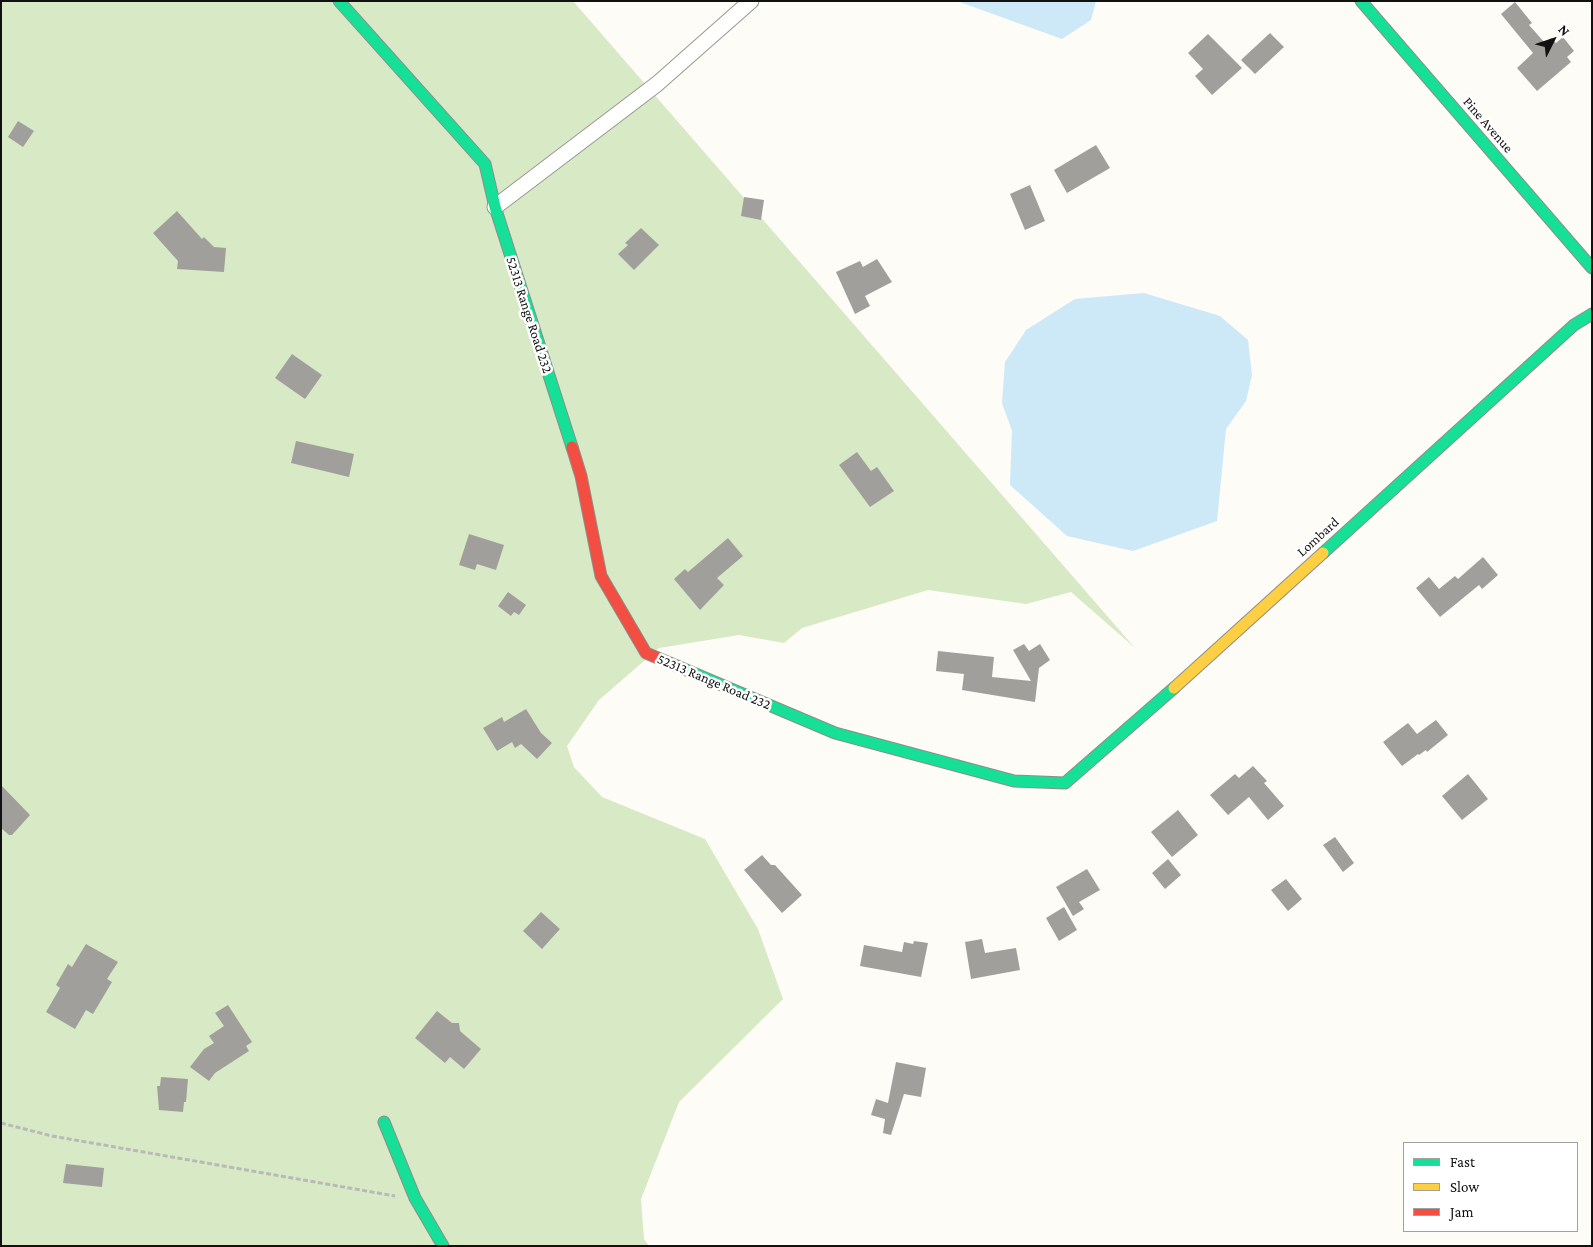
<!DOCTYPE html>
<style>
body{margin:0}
#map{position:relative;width:1593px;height:1247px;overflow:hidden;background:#fdfcf7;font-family:"Crimson Pro",serif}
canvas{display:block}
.frame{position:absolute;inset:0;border:2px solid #111;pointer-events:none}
.legend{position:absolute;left:1403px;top:1142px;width:175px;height:90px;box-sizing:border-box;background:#fff;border:1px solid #a0a0a0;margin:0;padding:6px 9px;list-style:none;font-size:15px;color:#111}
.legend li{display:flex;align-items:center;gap:10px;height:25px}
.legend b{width:25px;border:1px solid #a0a0a0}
.north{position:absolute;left:1528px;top:15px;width:50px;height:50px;-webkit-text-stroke:4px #fff;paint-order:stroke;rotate:49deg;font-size:14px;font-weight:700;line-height:20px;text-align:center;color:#111}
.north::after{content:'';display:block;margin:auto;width:18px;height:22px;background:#111;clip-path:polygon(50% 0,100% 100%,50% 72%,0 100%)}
</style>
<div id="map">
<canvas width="1593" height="1247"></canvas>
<div class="frame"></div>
<ul class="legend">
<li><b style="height:6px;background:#16e098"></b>Fast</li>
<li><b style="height:6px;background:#ffcf43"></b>Slow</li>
<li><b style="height:6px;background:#f24e42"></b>Jam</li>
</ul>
<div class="north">N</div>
</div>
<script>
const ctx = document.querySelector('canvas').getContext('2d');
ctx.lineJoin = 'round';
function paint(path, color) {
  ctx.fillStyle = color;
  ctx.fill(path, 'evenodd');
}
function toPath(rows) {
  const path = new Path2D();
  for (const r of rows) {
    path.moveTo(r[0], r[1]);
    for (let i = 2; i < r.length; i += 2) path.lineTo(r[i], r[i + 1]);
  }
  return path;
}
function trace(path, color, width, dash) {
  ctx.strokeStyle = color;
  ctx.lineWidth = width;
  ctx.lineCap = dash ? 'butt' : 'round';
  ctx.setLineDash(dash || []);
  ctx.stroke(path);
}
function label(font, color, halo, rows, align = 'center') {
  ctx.font = font + ' "Crimson Pro",serif';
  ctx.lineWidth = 5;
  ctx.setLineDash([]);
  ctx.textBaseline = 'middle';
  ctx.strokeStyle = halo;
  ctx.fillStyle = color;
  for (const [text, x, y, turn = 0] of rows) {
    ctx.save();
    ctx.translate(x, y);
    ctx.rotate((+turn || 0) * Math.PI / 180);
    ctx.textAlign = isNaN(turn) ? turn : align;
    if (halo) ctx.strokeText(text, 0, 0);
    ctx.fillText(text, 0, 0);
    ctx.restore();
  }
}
paint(toPath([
 [1,1,573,1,1135,648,1071,592,1026,604,928,590,802,628,784,643,739,635,659,648,599,700,567,746,574,767,602,797,705,839,758,929,783,999,679,1102,641,1199,644,1239,649,1246,1,1246]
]), '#d8eac5');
paint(toPath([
 [957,1,1096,1,1091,20,1062,39],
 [1144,293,1220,316,1248,340,1252,375,1246,401,1226,429,1217,521,1133,551,1067,536,1010,485,1012,431,1002,403,1005,362,1026,330,1075,299]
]), '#cde8f7');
paint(toPath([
 [1515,2,1532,23,1529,25,1545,43,1551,38,1556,43,1563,37,1574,51,1567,57,1571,62,1537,91,1517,68,1533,53,1501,14],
 [1270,33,1284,47,1255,74,1241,60],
 [1208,34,1242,68,1212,95,1195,76,1203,69,1188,53],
 [18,121,34,131,23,147,8,137],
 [1096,145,1110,168,1067,193,1054,170],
 [1030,185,1045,221,1025,230,1010,194],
 [744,197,764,200,761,220,741,216],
 [177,211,202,239,204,237,214,247,226,248,224,272,177,269,178,261,153,233],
 [641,228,659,245,634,270,618,254,628,245,625,243],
 [877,259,892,282,865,296,870,306,855,314,836,272,860,261,863,267],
 [292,354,322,375,305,399,275,378],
 [296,441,354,454,349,477,291,463],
 [857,452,871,471,877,467,894,491,870,507,839,465],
 [469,534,504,545,496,570,477,564,475,570,459,565],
 [728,538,743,556,717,578,724,585,700,610,674,579,685,569,688,572],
 [1483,557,1498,575,1482,589,1479,585,1440,617,1416,588,1429,577,1439,589,1455,576,1458,579],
 [508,592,526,605,519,615,514,612,511,616,498,606],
 [1024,644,1029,651,1040,644,1050,660,1039,668,1035,702,962,690,964,674,936,671,938,651,994,657,992,677,1031,681,1013,650],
 [526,709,541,733,552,743,537,759,521,744,515,748,512,742,497,751,483,728,502,717,504,722],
 [1436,720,1448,735,1427,752,1426,750,1419,755,1418,754,1402,766,1383,742,1408,723,1417,734],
 [1253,766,1267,781,1264,783,1284,806,1268,820,1249,797,1228,815,1210,795,1235,774,1239,778],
 [1468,774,1488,799,1462,820,1442,796],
 [1,785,30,815,12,835,9,835,1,828],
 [1178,810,1198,835,1172,857,1151,832],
 [1335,837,1354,863,1343,872,1323,845],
 [762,855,771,865,775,865,802,895,782,913,744,870],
 [1168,859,1181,875,1165,889,1152,873],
 [1087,869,1100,890,1079,902,1084,909,1073,916,1056,887],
 [1286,879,1302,899,1288,911,1271,890],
 [1064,907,1077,930,1059,941,1046,918],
 [541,912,560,929,542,949,523,931],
 [982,939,985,953,1016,948,1020,970,971,979,965,942],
 [914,941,928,943,921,977,860,966,864,945,902,952,904,942,913,944],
 [86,944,118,962,107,979,112,982,93,1014,86,1010,75,1029,46,1012,60,988,56,985,68,964,72,967],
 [228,1005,252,1042,246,1046,249,1051,215,1073,209,1081,190,1067,204,1049,214,1043,209,1036,224,1026,215,1013],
 [437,1011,452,1023,459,1023,460,1031,481,1049,464,1069,450,1057,445,1063,415,1038],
 [896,1062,926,1068,921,1097,904,1094,891,1135,883,1133,885,1119,871,1115,876,1099,888,1103],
 [161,1077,188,1079,186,1102,184,1102,183,1112,159,1110,157,1086,160,1086],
 [66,1164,104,1168,102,1187,63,1183]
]), '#a19f9c');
const street = toPath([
 [495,207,657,84,751,1]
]);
const fast = toPath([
 [339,1,485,164,495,207,572,447],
 [1361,1,1592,268],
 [1323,553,1574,325,1592,314],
 [672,664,835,733,1014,781,1065,783,1174,688],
 [384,1122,415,1198,443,1246]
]);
const slow = toPath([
 [1174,688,1323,553]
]);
const jam = toPath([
 [572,447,581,476,601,576,646,653,672,664]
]);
trace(street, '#979795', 17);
trace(fast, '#8e8d8b', 13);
trace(slow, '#8e8d8b', 13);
trace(jam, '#8e8d8b', 13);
trace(toPath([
 [1,1123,52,1136,395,1196]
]), '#b9b9b8', 3, [5, 2.5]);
trace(street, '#fffffe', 15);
trace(fast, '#16e098', 11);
trace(slow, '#ffcf43', 11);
trace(jam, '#f24e42', 11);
label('14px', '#111', '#fff', [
 ["Pine Avenue",1488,125,49],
 ["52313 Range Road 232",529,315,72],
 ["Lombard",1318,537,-42],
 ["52313 Range Road 232",714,682,23]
]);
</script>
